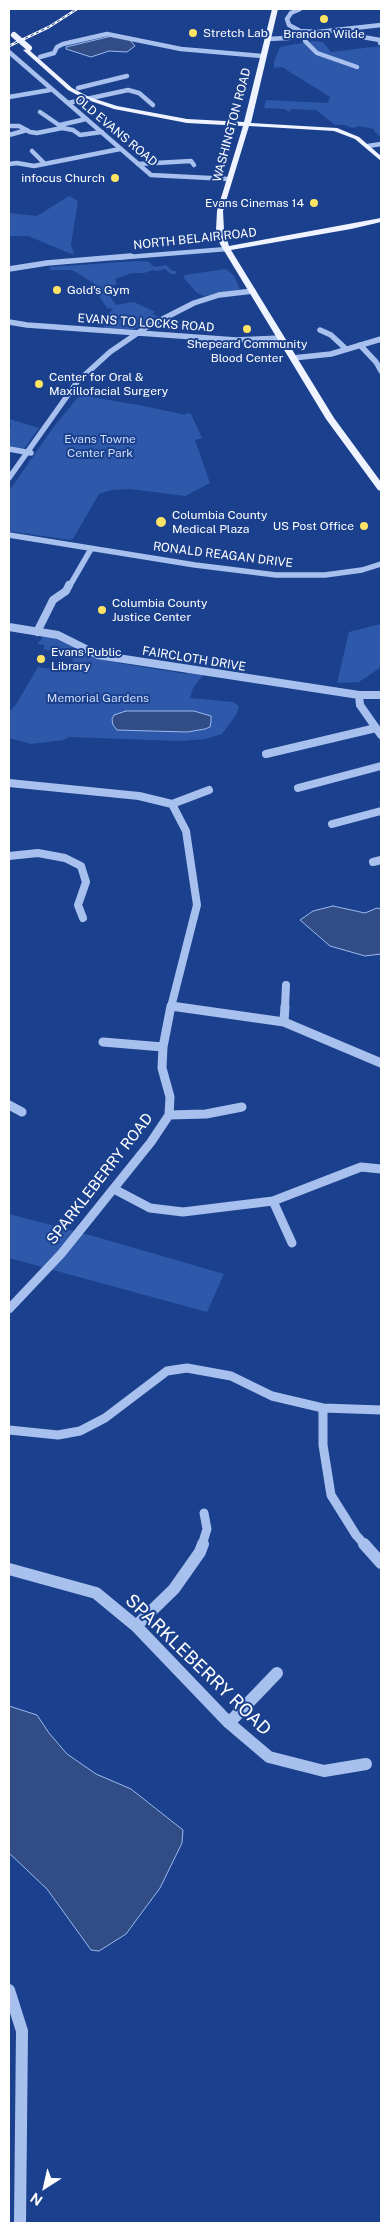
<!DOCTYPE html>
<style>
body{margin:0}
#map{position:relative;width:390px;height:2232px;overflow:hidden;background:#1b408d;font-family:"Public Sans",sans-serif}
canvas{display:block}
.frame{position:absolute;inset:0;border:10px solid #fff;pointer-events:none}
.north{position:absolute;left:20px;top:2162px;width:50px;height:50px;-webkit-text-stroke:4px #1b408d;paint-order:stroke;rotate:215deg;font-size:14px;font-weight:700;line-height:20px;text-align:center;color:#fff}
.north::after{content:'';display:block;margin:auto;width:18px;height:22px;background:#fff;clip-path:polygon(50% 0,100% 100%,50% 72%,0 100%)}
</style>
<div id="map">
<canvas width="390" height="2232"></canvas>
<div class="frame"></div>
<div class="north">N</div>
</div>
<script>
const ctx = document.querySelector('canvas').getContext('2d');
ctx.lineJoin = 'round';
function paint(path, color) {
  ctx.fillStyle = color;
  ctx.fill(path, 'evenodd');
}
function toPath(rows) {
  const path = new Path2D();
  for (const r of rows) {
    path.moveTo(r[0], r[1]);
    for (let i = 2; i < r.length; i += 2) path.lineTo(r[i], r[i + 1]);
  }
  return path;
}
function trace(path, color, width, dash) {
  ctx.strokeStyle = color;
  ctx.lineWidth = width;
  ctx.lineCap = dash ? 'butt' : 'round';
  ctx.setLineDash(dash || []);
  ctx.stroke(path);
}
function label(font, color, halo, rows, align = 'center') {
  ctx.font = font + ' "Public Sans",sans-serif';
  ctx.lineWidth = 4;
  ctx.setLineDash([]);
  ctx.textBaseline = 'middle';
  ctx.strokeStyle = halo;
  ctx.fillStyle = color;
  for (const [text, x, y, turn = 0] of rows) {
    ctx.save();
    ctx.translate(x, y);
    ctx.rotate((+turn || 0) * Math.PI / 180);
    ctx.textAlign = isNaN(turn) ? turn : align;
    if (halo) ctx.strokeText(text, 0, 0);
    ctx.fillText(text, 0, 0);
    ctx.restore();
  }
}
paint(toPath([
 [312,41,323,42,331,52,381,46,381,137,375,132,374,129,359,126,352,128,345,125,335,125,316,110,290,109,290,112,284,109,264,108,266,100,328,103,330,97,282,67,274,68,274,61,280,47],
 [69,196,78,201,71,244,74,255,28,236,9,236,9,213,37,216],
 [138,261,149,262,154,267,166,265,173,271,176,271,176,274,171,274,165,269,157,271,153,270,144,273,132,273,115,279,117,284,104,288,116,305,134,302,155,312,152,314,158,316,133,330,106,329,104,327,109,313,113,309,107,308,100,298,99,287,95,284,72,270,50,270,50,267],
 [226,269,234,276,240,289,204,296,197,293,183,277,185,275],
 [80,395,144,406,185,415,186,413,191,414,202,438,195,440,210,483,185,496,130,489,112,490,99,494,73,539,70,540,9,531,9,491,55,425],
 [9,419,39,428,24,449,9,447,9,428,11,426],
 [381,624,381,667,359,682,337,683,349,632],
 [44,636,63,639,118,660,118,663,186,674,187,672,204,674,193,688,190,698,233,702,239,706,236,715,222,734,205,739,181,741,69,737,64,740,31,744,9,738,9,712,17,703,38,667,67,671,72,662,74,655,43,649,45,645,37,644],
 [9,1214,93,1236,224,1274,207,1312,9,1258]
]), '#2e59ab');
const water = toPath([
 [112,36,129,39,135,46,127,52,109,51,91,57,66,49,66,47,112,36],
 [126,711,194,711,211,716,211,722,210,727,205,729,187,732,117,730,113,725,112,719,114,715,126,711],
 [333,906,365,913,377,908,381,909,381,954,365,956,330,946,300,920,313,911,333,906],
 [9,1706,37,1715,49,1733,67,1754,96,1774,131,1789,183,1830,182,1843,160,1888,126,1934,99,1951,91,1950,47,1889,9,1853,9,1706]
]);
paint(water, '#324d86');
trace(water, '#9bb9ef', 1);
trace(toPath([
 [300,9,291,13,287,19,289,25,300,31,318,32,381,25],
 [339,33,380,40,380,43],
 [307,36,305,41,317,53,357,67],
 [267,39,288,38,300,31],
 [9,52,151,175,229,179],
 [40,57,54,53,57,47,63,44,107,34,181,49,262,56],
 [78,88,127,76],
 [9,97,50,90],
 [68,103,128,90,139,93,153,105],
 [40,112,59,125],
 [60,125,86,119],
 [9,126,19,126,30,132,37,133,62,128,73,130,80,135,102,132],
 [9,135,27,130],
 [368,146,381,144],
 [32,151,45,164],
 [9,164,17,163,34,166,120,149],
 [138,164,191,161,194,165],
 [115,258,227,249]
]), '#a8c0ed', 4.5);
trace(toPath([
 [9,269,47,263,131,256],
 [9,322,27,325,236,340,281,338],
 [320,330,331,335,346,349],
 [360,345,376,362,381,371],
 [293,358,331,354,381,339],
 [9,449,31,453],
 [9,478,77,382,110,352,145,328,194,303,219,295,253,291],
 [9,535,195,565,276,575,325,575,362,570,381,564],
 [69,587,91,549]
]), '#a8c0ed', 5.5);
trace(toPath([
 [9,627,58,635,98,655,359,695,381,695],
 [37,632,53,600,66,591,69,585],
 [359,695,360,705,381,735],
 [266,754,376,728],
 [9,783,139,796,172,804,186,831,197,905,171,1007],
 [298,788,381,766],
 [172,804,209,790],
 [332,824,381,811],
 [9,856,38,853,65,858,81,866,86,882,78,905,83,918],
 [373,862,381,860],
 [171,1006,178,1007],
 [285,1007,286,985]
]), '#a8c0ed', 8);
trace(toPath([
 [171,1006,284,1022,381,1063],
 [284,1022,285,1006],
 [103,1042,163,1047],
 [9,1105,22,1112],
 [169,1115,206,1114,242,1107],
 [114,1189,150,1208,183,1212,273,1201,361,1167,381,1169],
 [273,1201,292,1243],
 [9,1309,61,1254,151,1142,169,1115,170,1097,162,1068,163,1047,171,1006],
 [323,1408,323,1445,331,1495,356,1535,365,1545],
 [9,1430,58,1435,80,1431,105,1418,167,1371,187,1368,231,1376,272,1396,323,1408,381,1410],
 [202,1545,207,1529,204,1513]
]), '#a8c0ed', 9);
trace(toPath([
 [364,1544,381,1563],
 [9,1569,96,1593,136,1626,229,1723,269,1757,324,1771,366,1764],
 [136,1626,174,1589,200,1552,203,1544],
 [229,1723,277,1673],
 [9,1990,22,2031,20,2223]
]), '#a8c0ed', 12);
paint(toPath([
 [272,9,278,9,251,123,337,128,359,137,381,156,381,161,355,139,334,131,249,126,223,211,224,230,229,246,381,218,381,222,351,229,231,250,334,418,381,482,381,491,378,490,326,419,220,244,216,230,217,211,243,126,187,123,114,109,85,99,68,90,23,50,28,49,72,88,89,97,117,106,187,119,244,122,272,9]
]), '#eef3ff');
const rail = toPath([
 [9,46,49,27,77,9]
]);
trace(rail, '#fff', 2.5);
trace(rail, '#1b408d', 1, [3]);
trace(toPath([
 [14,35,29,48]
]), '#eef3ff', 6);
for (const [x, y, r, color] of [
 [324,19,5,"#fee365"],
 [193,33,5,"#fee365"],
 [115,178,5,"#fee365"],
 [314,203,5,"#fee365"],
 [57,290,5,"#fee365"],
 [247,329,5,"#fee365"],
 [39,384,5,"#fee365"],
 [161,522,6,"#fee365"],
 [364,526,5,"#fee365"],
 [102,610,5,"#fee365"],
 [41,659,5,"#fee365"]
]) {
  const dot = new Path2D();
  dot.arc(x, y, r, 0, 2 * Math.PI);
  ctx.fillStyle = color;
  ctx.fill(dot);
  trace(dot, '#1b408d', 2);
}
label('12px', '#fff', '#1b408d', [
 ["Stretch Lab",203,33],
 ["Brandon Wilde",324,34,"center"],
 ["infocus Church",105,178,"right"],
 ["Evans Cinemas 14",304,203,"right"],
 ["Gold's Gym",67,290],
 ["Shepeard Community",247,344,"center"],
 ["Blood Center",247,358,"center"],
 ["Center for Oral &",49,377],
 ["Maxillofacial Surgery",49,391],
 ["Columbia County",172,515],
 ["Medical Plaza",172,529],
 ["US Post Office",354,526,"right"],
 ["Columbia County",112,603],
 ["Justice Center",112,617],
 ["Evans Public",51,652],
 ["Library",51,666]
], 'left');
label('12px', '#fff', '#1b408d', [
 ["WASHINGTON ROAD",232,125,-75],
 ["OLD EVANS ROAD",116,131,40],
 ["NORTH BELAIR ROAD",195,239,-6],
 ["EVANS TO LOCKS ROAD",146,323,4],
 ["RONALD REAGAN DRIVE",223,555,7],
 ["FAIRCLOTH DRIVE",194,659,9]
]);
label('12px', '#cdddfa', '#1b408d', [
 ["Evans Towne",100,439],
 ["Center Park",100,453],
 ["Memorial Gardens",98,698]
]);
label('15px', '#fff', '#1b408d', [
 ["SPARKLEBERRY ROAD",100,1179,-52]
]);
label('18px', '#fff', '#1b408d', [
 ["SPARKLEBERRY ROAD",198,1665,44]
]);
</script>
